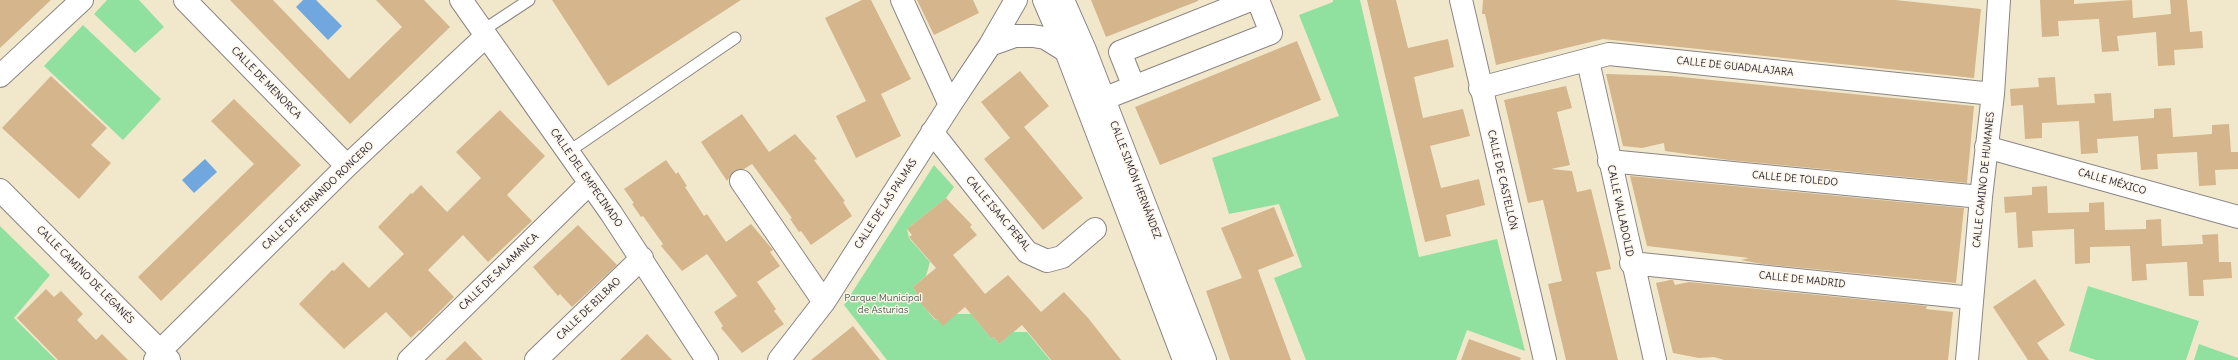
<!DOCTYPE html>
<meta charset="utf-8">
<style>
body{margin:0}
canvas{display:block;background:#f1e8cc}
</style>
<canvas width="2238" height="360"></canvas>
<script>
const ctx = document.querySelector('canvas').getContext('2d');
ctx.lineJoin = 'round';
function paint(path, color) {
  ctx.fillStyle = color;
  ctx.fill(path, 'evenodd');
}
function toPath(rows) {
  const path = new Path2D();
  for (const r of rows) {
    path.moveTo(r[0], r[1]);
    for (let i = 2; i < r.length; i += 2) path.lineTo(r[i], r[i + 1]);
  }
  return path;
}
function trace(path, color, width, dash) {
  ctx.strokeStyle = color;
  ctx.lineWidth = width;
  ctx.lineCap = dash ? 'butt' : 'round';
  ctx.setLineDash(dash || []);
  ctx.stroke(path);
}
function label(font, color, halo, rows, align = 'center') {
  ctx.font = font + ' Delius,sans-serif';
  ctx.lineWidth = 3;
  ctx.setLineDash([]);
  ctx.textBaseline = 'middle';
  ctx.strokeStyle = halo;
  ctx.fillStyle = color;
  for (const [text, x, y, turn = 0] of rows) {
    ctx.save();
    ctx.translate(x, y);
    ctx.rotate((+turn || 0) * Math.PI / 180);
    ctx.textAlign = isNaN(turn) ? turn : align;
    if (halo) ctx.strokeText(text, 0, 0);
    ctx.fillText(text, 0, 0);
    ctx.restore();
  }
}
paint(toPath([
 [107,0,139,0,164,27,135,53,94,14],
 [1333,0,1360,0,1419,257,1497,239,1525,351,1467,330,1456,360,1306,360,1274,278,1302,267,1279,204,1229,214,1212,158,1339,116,1299,15,1333,2],
 [83,25,161,99,123,140,44,66],
 [934,165,954,187,946,198,907,229,909,238,930,262,926,276,913,287,917,293,915,296,935,320,957,314,971,314,992,339,994,337,999,344,1013,332,1027,332,1050,360,887,360,844,305],
 [0,226,50,275,14,318,56,360,0,360],
 [2088,286,2199,321,2186,360,2096,360,2069,351],
 [2199,344,2238,358,2238,360,2194,360]
]), '#90e09f');
paint(toPath([
 [303,0,316,0,342,26,328,40,296,7],
 [205,159,217,172,194,193,182,180]
]), '#6fa7de');
paint(toPath([
 [0,0,51,0,0,48],
 [230,0,273,0,349,79,402,27,376,0,424,0,450,27,350,124],
 [552,0,741,0,608,86],
 [862,0,871,0,911,79,881,94,901,136,856,158,836,116,866,101,825,18],
 [917,0,973,0,979,13,934,35],
 [1091,0,1198,0,1198,1,1106,37],
 [1367,0,1396,0,1408,48,1448,39,1454,67,1414,77,1423,118,1463,109,1470,136,1430,146,1441,188,1479,179,1485,205,1446,215,1451,236,1425,242],
 [1483,0,1895,0,1981,9,1974,78,1603,39,1496,65,1485,14,1482,14],
 [2040,0,2074,0,2074,4,2132,0,2133,18,2171,14,2170,0,2187,0,2190,32,2202,31,2203,48,2174,50,2175,65,2158,66,2156,32,2117,36,2119,51,2102,52,2099,19,2058,21,2059,36,2042,37],
 [1297,41,1321,100,1160,165,1135,107],
 [1020,71,1049,106,1024,127,1083,198,1043,230,984,159,1010,138,981,102],
 [1606,74,1671,76,1974,106,1967,183,1729,160,1665,151,1664,143,1642,148,1623,146],
 [51,76,107,128,91,145,111,163,79,199,2,128],
 [2055,77,2057,105,2095,103,2094,94,2111,93,2113,121,2154,118,2154,109,2171,108,2173,137,2212,134,2212,125,2229,124,2231,152,2238,152,2238,169,2215,170,2216,185,2199,186,2197,152,2157,154,2158,169,2141,170,2138,136,2097,139,2098,153,2081,154,2079,121,2042,123,2042,138,2025,139,2023,105,2011,106,2010,89,2039,87,2038,78],
 [1566,86,1572,108,1557,112,1570,165,1551,169,1572,171,1577,192,1591,189,1611,269,1596,272,1618,360,1566,360,1548,284,1562,281,1543,200,1528,203,1504,100],
 [234,99,301,165,161,301,138,277,254,164,211,121],
 [500,110,545,156,507,195,532,221,488,262,463,235,428,270,454,297,420,331,419,330,411,338,386,312,344,349,299,304,332,270,334,271,343,262,369,288,404,254,378,227,411,193,412,194,421,185,447,212,481,178,456,152],
 [742,114,769,152,795,134,817,159,814,160,845,201,843,202,852,216,811,245,801,231,799,232,790,219,792,218,752,164,744,169,734,171,727,181,701,142],
 [666,160,676,174,678,172,687,186,685,187,704,216,707,214,726,242,751,224,773,250,770,252,780,266,757,282,776,309,774,311,784,324,742,353,721,328,723,326,714,312,737,296,707,254,682,271,661,246,663,244,643,216,641,217,632,204,634,203,624,189],
 [1630,176,1964,208,1956,283,1762,264,1741,260,1749,258,1647,246],
 [2047,186,2048,213,2089,212,2089,203,2104,202,2105,230,2146,229,2146,220,2161,219,2162,246,2203,244,2202,235,2218,234,2219,262,2231,262,2232,278,2203,280,2204,296,2189,296,2187,262,2146,264,2147,280,2132,281,2130,246,2090,247,2090,263,2075,264,2074,229,2032,231,2033,247,2018,248,2016,212,2005,213,2004,197,2032,195,2032,187],
 [946,198,972,225,970,227,977,235,953,255,985,294,1008,275,1041,312,1064,292,1089,319,1121,360,1051,360,1022,325,999,344,994,337,992,339,965,307,943,326,937,319,936,320,914,296,917,293,913,287,936,268,909,237,912,235,907,229],
 [1274,207,1294,256,1258,270,1291,360,1230,360,1206,291,1242,278,1221,228],
 [578,225,617,265,572,307,560,294,558,296,533,267],
 [2035,279,2065,325,2037,343,2049,360,2028,360,1993,307],
 [1670,280,1673,280,1675,285,1689,282,1927,306,1926,309,1953,312,1948,360,1724,360,1714,357,1699,358,1673,353,1656,283],
 [46,289,54,297,61,291,83,314,77,320,96,340,102,334,128,360,58,360,17,318],
 [853,326,880,360,811,360],
 [647,334,672,360,620,360],
 [1469,339,1521,358,1520,360,1461,360],
 [465,341,483,360,445,360]
]), '#d4b58c');
const service = toPath([
 [482,31,529,0],
 [568,152,735,38]
]);
const minor = toPath([
 [185,0,347,166],
 [461,0,611,213,707,360],
 [902,0,950,105],
 [1461,0,1545,360],
 [990,45,1015,36,1033,36,1045,38,1066,51],
 [1588,61,1655,360],
 [0,76,82,0],
 [1134,87,1120,52,1250,0],
 [1480,88,1609,54,1993,94],
 [1103,99,1271,33,1258,0],
 [932,132,1027,252,1047,261,1062,257,1095,229],
 [1986,147,2238,217],
 [1609,161,1981,197],
 [741,181,824,302],
 [0,190,169,360],
 [1631,263,1972,298],
 [155,360,160,351,347,166,486,36],
 [409,360,590,183],
 [536,360,642,258],
 [779,360,824,302,950,105,990,45,1016,0],
 [1967,360,1981,197,1993,94,1999,0]
]);
const tertiary = toPath([
 [1044,0,1066,51,1184,360],
 [1063,0,1085,50,1205,360]
]);
trace(service, '#8a8584', 13);
trace(minor, '#8a8584', 24);
trace(tertiary, '#8a8584', 24);
trace(service, '#fff', 11);
trace(minor, '#fff', 22);
trace(tertiary, '#fff', 22);
label('10px', '#22223b', '#fcf5e5', [
 ["CALLE DE GUADALAJARA",1735,67,6],
 ["CALLE DE MENORCA",266,83,46],
 ["CALLE DEL EMPECINADO",586,178,55],
 ["CALLE DE TOLEDO",1795,179,5],
 ["CALLE SIMÓN HERNÁNDEZ",1135,180,69],
 ["CALLE DE CASTELLÓN",1502,180,77],
 ["CALLE CAMINO DE HUMANES",1984,180,-84],
 ["CALLE MÉXICO",2112,182,16],
 ["CALLE DE FERNANDO RONCERO",318,196,-44],
 ["CALLE DE LAS PALMAS",886,204,-57],
 ["CALLE VALLADOLID",1620,211,78],
 ["CALLE ISAAC PERAL",998,214,50],
 ["CALLE DE SALAMANCA",499,272,-44],
 ["CALLE CAMINO DE LEGANÉS",85,275,45],
 ["CALLE DE MADRID",1802,280,6],
 ["CALLE DE BILBAO",589,309,-44]
]);
label('10px', '#435b59', '#fcf5e5', [
 ["Parque Municipal",883,298],
 ["de Asturias",883,310]
]);
</script>
